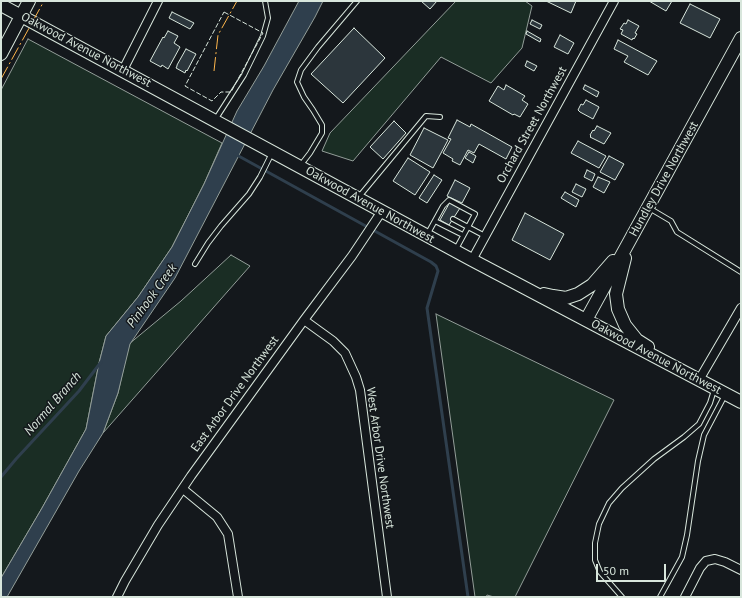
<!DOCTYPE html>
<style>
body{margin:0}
#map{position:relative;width:742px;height:598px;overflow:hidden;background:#14181c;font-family:"PT Sans",sans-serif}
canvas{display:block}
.frame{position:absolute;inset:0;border:2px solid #d8e6dc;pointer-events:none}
.scale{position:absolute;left:596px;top:564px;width:70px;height:18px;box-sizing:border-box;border:2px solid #d8e6dc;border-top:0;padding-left:5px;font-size:12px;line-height:14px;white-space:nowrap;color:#d8e6dc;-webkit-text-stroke:3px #14181c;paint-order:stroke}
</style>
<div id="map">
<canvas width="742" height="598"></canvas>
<div class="frame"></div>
<div class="scale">50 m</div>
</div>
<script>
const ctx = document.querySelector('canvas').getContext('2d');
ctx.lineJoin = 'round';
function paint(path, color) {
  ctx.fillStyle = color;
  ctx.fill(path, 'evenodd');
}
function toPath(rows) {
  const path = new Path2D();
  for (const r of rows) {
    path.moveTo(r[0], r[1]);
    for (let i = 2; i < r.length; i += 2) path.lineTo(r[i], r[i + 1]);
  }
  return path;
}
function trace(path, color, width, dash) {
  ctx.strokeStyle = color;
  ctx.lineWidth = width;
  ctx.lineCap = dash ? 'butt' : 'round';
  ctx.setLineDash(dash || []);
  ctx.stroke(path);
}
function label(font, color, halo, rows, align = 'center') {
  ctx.font = font + ' "PT Sans",sans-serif';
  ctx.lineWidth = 3;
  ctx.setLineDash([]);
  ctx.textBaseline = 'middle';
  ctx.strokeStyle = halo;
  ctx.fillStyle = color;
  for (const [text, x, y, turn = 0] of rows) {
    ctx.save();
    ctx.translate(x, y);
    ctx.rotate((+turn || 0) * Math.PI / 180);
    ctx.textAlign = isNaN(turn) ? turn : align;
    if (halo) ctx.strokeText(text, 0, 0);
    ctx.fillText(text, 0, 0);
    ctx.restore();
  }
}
const green = toPath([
 [456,1,525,1,532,6,522,48,491,83,441,57,353,161,322,151,330,133,456,1],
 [28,39,222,143,204,184,172,247,138,297,106,336,99,363,86,429,42,508,1,578,1,90,28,39],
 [231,255,250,266,103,433,118,393,129,344,181,301,231,255],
 [436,314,614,400,515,597,494,597,487,595,486,597,475,597,436,314]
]);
paint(green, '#1a2d24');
trace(green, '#939e99', 1);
const water = toPath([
 [299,1,323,1,315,17,273,90,175,278,130,344,118,393,103,433,79,471,7,597,1,597,1,578,42,508,86,429,99,363,106,336,138,297,172,247,204,184,237,111,264,66,299,1]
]);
paint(water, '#2f3f4d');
trace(water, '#939e99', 1);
trace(toPath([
 [235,154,431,262,436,266,438,271,427,308,468,597],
 [1,477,16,459,79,391,101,362]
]), '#2f3f4d', 3);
const building = toPath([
 [421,1,437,1,430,9,421,1],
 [546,1,576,1,571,13,546,1],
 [649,1,672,1,666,11,649,1],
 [690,4,720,19,710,38,680,23,690,4],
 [172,12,194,23,190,29,169,18,172,12],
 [532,20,542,25,540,29,530,24,532,20],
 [628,20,639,26,635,33,637,34,634,39,633,38,632,40,621,34,623,30,620,29,624,23,626,24,628,20],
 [354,28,385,58,343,103,311,74,354,28],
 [168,31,178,36,174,43,180,47,168,69,162,65,161,67,150,61,163,37,164,38,168,31],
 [527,31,541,39,540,42,526,34,527,31],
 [560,35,574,43,568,54,554,47,560,35],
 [618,40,657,61,648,75,624,62,628,56,614,49,618,40],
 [186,49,196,54,187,71,186,70,185,73,176,68,177,66,177,65,186,49],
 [527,61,537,66,534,71,525,66,527,61],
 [506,85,525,96,522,100,528,104,520,117,514,114,513,115,489,101,498,86,504,90,506,85],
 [585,85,599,92,597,97,583,89,585,85],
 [586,100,599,107,593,119,580,112,578,110,581,104,583,105,586,100],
 [457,120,470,127,471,124,512,147,506,159,479,144,474,153,468,150,460,165,452,161,453,159,443,153,451,139,448,138,457,120],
 [394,121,406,133,383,159,370,147,394,121],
 [597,126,611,133,604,144,590,137,591,136,590,135,593,130,594,131,597,126],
 [424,128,448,140,433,168,410,155,424,128],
 [578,141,606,156,599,168,571,153,578,141],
 [469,152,476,156,473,163,465,158,469,152],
 [609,156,624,164,615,180,600,172,609,156],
 [408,158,430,172,415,195,393,181,408,158],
 [587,170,595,174,592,181,584,177,587,170],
 [434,175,442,180,427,203,419,198,434,175],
 [598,177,610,182,604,193,593,187,598,177],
 [455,180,470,188,462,203,447,196,455,180],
 [576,184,586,189,582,197,572,192,576,184],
 [565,192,579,200,576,207,561,198,565,192],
 [450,202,460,208,449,225,440,220,450,202],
 [525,213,564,234,550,260,512,240,525,213]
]);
paint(building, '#2c363c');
trace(building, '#d8e6dc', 1);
const lane = toPath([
 [215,120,244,75,263,36,268,18,265,1],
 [300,166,310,153,322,133,322,125,313,110,304,97,297,82,301,70,318,47,357,1],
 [358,198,426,116,440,117],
 [649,208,671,221,677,232,741,272],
 [453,219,468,227,456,249],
 [435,221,463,235],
 [427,235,443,206,449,200,475,214,468,227,485,236],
 [195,264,208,243,221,226,249,194,260,177,272,153],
 [622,597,600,572,595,560,595,543,599,524,609,503,622,488,654,459,684,437,699,424,710,403,714,390],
 [660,597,682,557,687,535,698,461,704,435,725,395]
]);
const street = toPath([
 [123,70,158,1],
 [472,260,614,1],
 [304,320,333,341,345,353,356,377,360,390,387,597],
 [699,380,741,308],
 [183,489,217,517,228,534,238,597],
 [117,597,125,581,158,525,191,476,304,320,352,256,382,211],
 [685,597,700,568,706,561,715,559,725,562,741,570]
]);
const secondary = toPath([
 [1,5,472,260,741,402],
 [1,54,29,1],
 [625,258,616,294,618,309,625,325,637,340,648,347],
 [544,294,553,296,566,298,578,294,592,285,613,261],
 [586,320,741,38]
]);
trace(lane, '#d8e6dc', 6);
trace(street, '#d8e6dc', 10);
trace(secondary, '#d8e6dc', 14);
trace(lane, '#14181c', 4);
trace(street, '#14181c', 8);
trace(secondary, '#14181c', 12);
trace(toPath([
 [224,12,263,33,231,92,221,92,212,101,185,86,224,12]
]), '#d8e6dc', 1, [5, 2]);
trace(toPath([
 [214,71,218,35,237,1],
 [1,79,44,1]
]), '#ffb74d', 1, [14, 3, 2, 3]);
label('12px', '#d8e6dc', '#14181c', [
 ["Oakwood Avenue Northwest",86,50,28],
 ["Orchard Street Northwest",532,125,-61],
 ["Hundley Drive Northwest",664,179,-61],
 ["Oakwood Avenue Northwest",370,205,29],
 ["Oakwood Avenue Northwest",656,357,28],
 ["East Arbor Drive Northwest",235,394,-54],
 ["West Arbor Drive Northwest",380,458,82]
]);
label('italic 13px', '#d8e6dc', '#14181c', [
 ["Pinhook Creek",152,296,-54],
 ["Normal Branch",53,404,-49]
]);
</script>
